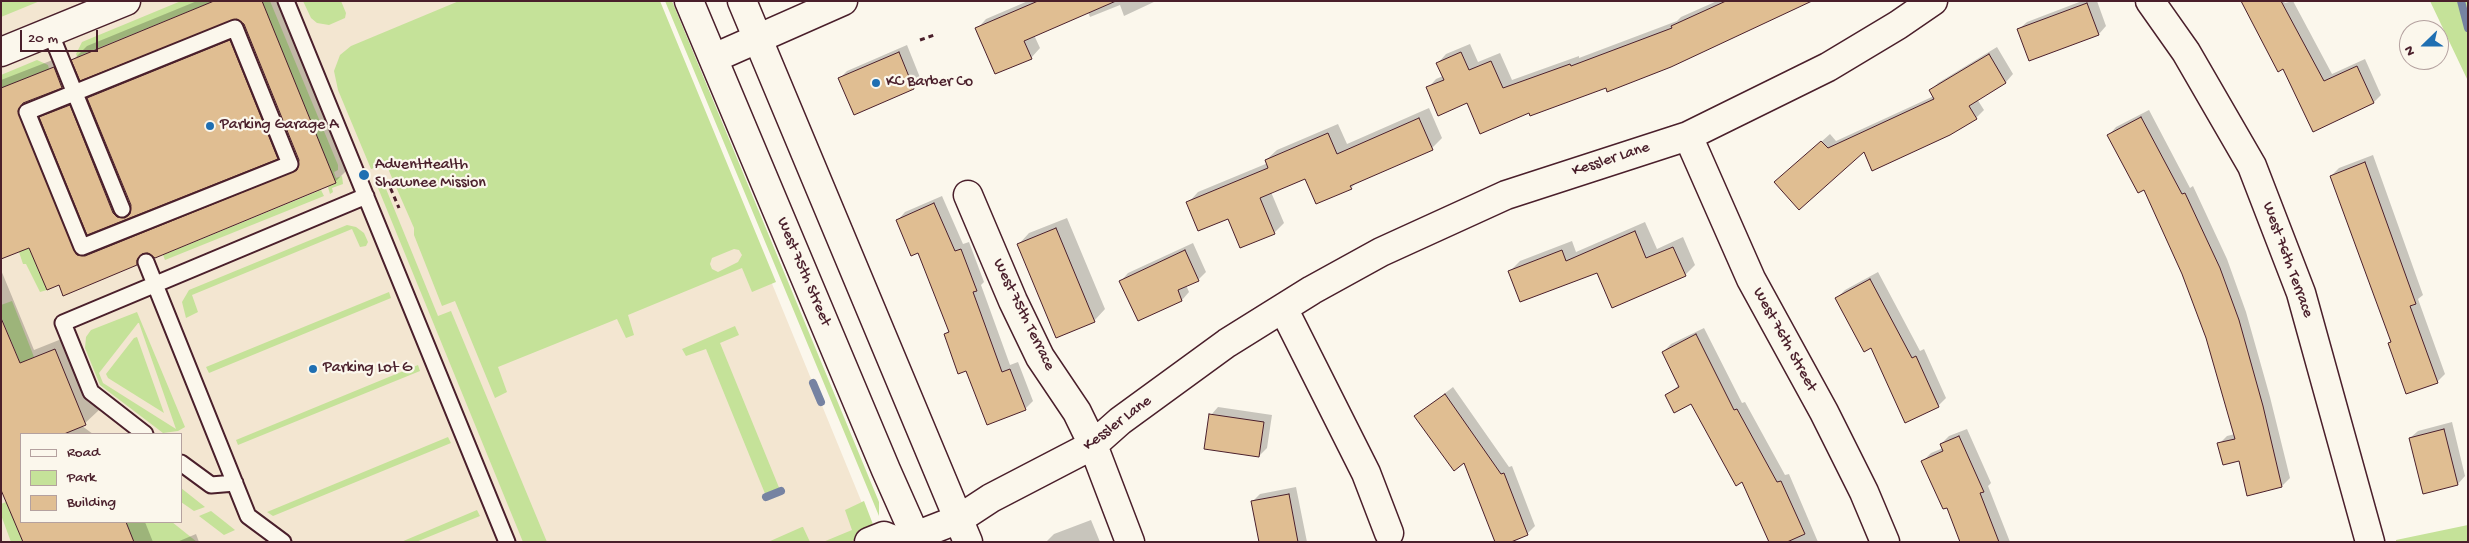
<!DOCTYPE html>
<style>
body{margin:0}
#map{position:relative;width:2469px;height:543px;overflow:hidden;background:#fbf7ec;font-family:"Gochi Hand",sans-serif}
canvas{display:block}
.frame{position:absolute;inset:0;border:2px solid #4a1f2b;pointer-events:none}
.legend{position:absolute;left:20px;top:433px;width:162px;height:90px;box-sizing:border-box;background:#fbf7ec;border:1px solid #b4a19f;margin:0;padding:6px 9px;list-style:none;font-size:15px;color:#4a1f2b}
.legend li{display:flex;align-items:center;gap:10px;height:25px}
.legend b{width:25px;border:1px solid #b4a19f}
.north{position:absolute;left:2399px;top:20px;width:50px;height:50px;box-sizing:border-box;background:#fbf7ec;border:1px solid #b4a19f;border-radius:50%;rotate:248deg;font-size:14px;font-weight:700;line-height:20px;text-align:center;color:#4a1f2b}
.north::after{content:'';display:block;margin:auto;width:18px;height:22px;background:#1f6fb2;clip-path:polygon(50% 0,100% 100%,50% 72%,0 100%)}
.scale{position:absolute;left:20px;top:30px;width:78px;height:22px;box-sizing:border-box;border:2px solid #4a1f2b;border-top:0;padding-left:6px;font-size:15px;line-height:18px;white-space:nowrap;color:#4a1f2b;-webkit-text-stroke:4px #fbf7ec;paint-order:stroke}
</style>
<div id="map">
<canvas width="2469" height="543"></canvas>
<div class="frame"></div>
<ul class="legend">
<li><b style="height:6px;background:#fbf7ec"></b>Road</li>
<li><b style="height:14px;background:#c5e299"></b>Park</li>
<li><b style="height:14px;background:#e0be92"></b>Building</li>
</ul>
<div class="north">N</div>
<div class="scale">20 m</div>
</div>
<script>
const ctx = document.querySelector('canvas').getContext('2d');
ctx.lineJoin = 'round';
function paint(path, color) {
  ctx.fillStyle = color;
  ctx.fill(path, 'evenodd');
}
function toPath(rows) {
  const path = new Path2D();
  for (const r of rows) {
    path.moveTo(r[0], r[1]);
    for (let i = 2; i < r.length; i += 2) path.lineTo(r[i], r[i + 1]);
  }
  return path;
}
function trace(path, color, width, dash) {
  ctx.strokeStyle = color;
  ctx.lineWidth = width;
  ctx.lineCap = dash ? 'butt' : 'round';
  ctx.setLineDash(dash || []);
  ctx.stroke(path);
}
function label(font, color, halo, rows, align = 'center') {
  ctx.font = font + ' "Gochi Hand",sans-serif';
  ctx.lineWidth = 4.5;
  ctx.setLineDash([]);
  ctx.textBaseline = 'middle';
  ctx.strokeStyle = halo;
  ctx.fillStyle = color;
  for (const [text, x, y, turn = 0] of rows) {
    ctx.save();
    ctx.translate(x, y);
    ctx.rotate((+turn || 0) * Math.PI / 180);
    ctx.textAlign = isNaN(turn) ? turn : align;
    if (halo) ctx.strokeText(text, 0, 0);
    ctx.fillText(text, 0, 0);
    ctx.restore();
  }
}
paint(toPath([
 [1,1,656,1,878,542,1,542],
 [21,434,181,434,181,522,21,522]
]), '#f3e6d1');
paint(toPath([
 [1,1,40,1,1,17],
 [181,1,214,1,81,55,86,71,84,72,76,54,82,42],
 [262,1,270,1,338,165,338,170,334,172,336,178,342,176,343,184,332,188,333,192,330,194,328,187,336,183],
 [303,1,341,1,346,13,345,18,329,25,317,23,311,18],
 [459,1,660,1,776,282,752,292,742,268,628,315,634,335,626,338,617,319,498,367,507,392,495,398,455,301,442,306,414,235,414,228,386,164,371,169,338,90,334,71,340,55,351,46],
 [734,249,739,250,742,255,738,262,718,272,712,269,710,264,712,258],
 [665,1,672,1,879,502,879,516],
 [2430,1,2468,1,2468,81],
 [37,60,48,65,53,84,47,70,1,88,1,75],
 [382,179,438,316,451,311,547,542,523,542,376,183],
 [321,190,324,196,165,260,163,255],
 [7,195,47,290,40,292,26,264,23,264,18,249],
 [347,225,356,227,364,233,368,242,366,246,360,247,352,229,192,295,198,312,186,318,182,302,189,290],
 [389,292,391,298,209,373,206,367],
 [12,301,34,357,27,360,35,399,1,316,1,305],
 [137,312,185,427,178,431,163,433,100,385,85,348,86,337,91,330],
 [138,323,139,323,176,429,103,383,99,373],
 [735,326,739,335,720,343,780,490,766,496,706,349,686,356,682,349],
 [137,337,164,413,108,378,106,374,134,338],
 [418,365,420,371,238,445,236,440],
 [448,437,451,443,273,516,267,512],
 [181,488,205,507,194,511,181,502],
 [21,496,21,503,9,508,23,542,11,542,1,515,1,504],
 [864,501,874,527,862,536,850,542,823,542,852,530,845,510],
 [477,510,480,516,416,542,401,542],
 [211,511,225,522,235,530,224,535,199,516],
 [126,522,172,522,197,542,134,542],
 [2468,525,2468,542,2396,542,2396,540],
 [803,527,810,542,768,542,802,527]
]), '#c5e299');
paint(toPath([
 [197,1,281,1,349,168,335,182,149,252,137,264,60,284,30,246,1,176,1,80,68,54,71,62,87,46],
 [231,18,241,19,300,161,100,242,91,241,86,234,277,158,285,150,238,33,96,90,88,98,132,205,131,210,129,211,77,98,48,110,39,119,31,99,62,86,77,71],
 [1028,1,1156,1,1124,16,1120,5,1090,17,1088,12,1034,35,1040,48,1031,58,977,29,986,19],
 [1717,1,1810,1,1607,87,1529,112,1468,102,1428,88,1436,79,1443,76,1438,63,1446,54,1470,44,1478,62,1500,53,1512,80,1579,56,1579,58,1677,21,1681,17],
 [2082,1,2097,1,2106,26,2099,34,2019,29,2027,22],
 [2242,1,2283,1,2285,3,2293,1,2332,74,2365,59,2381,95,2374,102,2284,67],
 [907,45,921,80,913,88,839,79,847,71],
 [1997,47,2013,74,2006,82,1977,99,1984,110,1976,118,1784,175,1830,134,1836,141,1934,96,1930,91,1938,83],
 [1429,108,1442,138,1432,148,1358,181,1351,188,1305,177,1271,192,1284,223,1274,233,1188,203,1198,192,1268,163,1266,160,1277,150,1338,124,1347,144],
 [2149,110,2190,188,2193,186,2227,259,2246,312,2270,397,2290,478,2282,486,2219,444,2227,436,2235,434,2207,338,2183,274,2145,188,2109,135,2116,127],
 [2373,155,2423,295,2418,299,2445,374,2437,382,2389,343,2392,341,2331,176,2339,168],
 [942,196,963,244,969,242,984,282,981,285,1010,365,1018,362,1033,401,1025,409,967,370,945,334,950,330,919,251,898,220,905,212],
 [1067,218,1105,309,1094,321,1018,245,1029,233],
 [1645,222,1657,249,1683,237,1695,265,1685,275,1597,271,1510,271,1520,261,1572,241,1576,252],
 [1193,243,1206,272,1198,280,1186,285,1189,292,1182,300,1139,320,1121,281,1128,273],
 [1,270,34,350,69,336,99,410,82,426,93,434,21,434,21,522,145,522,153,542,24,542,1,487],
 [1878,272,1920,351,1924,349,1946,398,1938,406,1871,347,1837,298,1845,290],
 [1704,328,1742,403,1745,402,1785,475,1789,474,1818,542,1770,542,1743,480,1692,402,1667,395,1679,385,1663,352,1671,344],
 [1453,387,1509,467,1512,466,1535,526,1527,534,1465,462,1416,416],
 [1218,407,1272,415,1267,448,1259,456,1211,415],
 [2452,422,2465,476,2458,484,2410,438,2418,431],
 [1967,429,1991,483,1988,486,2010,542,1961,542,1947,506,1923,461,1931,453,1943,448,1941,444,1949,436],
 [1296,487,1307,542,1260,542,1252,502,1260,494],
 [1091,520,1100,542,1046,542,1054,534],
 [196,534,199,542,177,542]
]), '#0003');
trace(toPath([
 [2461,1,2468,28],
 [813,383,821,402],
 [766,497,781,491]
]), '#7683a2', 8);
const building = toPath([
 [214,1,262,1,336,183,155,258,148,253,142,254,137,260,137,265,63,296,59,285,47,290,29,248,1,259,1,88,54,67,62,88,23,103,18,111,77,255,85,256,297,170,299,160,244,24,237,19,80,81,71,60,214,1],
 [1038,1,1116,1,1024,41,1032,59,995,74,975,28,1038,1],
 [1726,1,1812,1,1671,67,1607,92,1606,88,1530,116,1529,113,1480,134,1467,103,1438,116,1426,87,1444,80,1436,63,1461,52,1469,70,1491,61,1503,88,1570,64,1571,66,1672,28,1671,26,1726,1],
 [2241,1,2281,1,2324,81,2357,66,2374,103,2313,132,2283,69,2278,72,2241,1],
 [2087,3,2099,35,2029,61,2017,29,2087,3],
 [230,40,278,159,87,235,39,117,70,105,113,213,117,217,125,218,130,214,131,205,87,98,230,40],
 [899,52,914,89,854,115,838,78,899,52],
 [1989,54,2006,83,1969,106,1977,119,1950,135,1872,171,1864,152,1799,210,1774,182,1821,141,1828,148,1934,99,1929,90,1989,54],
 [2141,117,2182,194,2185,193,2220,268,2239,320,2263,406,2282,487,2247,496,2239,461,2223,465,2217,443,2235,439,2206,338,2182,274,2144,190,2138,193,2107,135,2141,117],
 [1419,118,1433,150,1350,186,1352,189,1316,204,1305,179,1260,198,1275,234,1240,248,1228,219,1198,231,1186,202,1268,168,1265,160,1328,133,1337,154,1419,118],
 [2365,162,2416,304,2410,306,2438,383,2406,394,2388,343,2391,342,2330,176,2365,162],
 [934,203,955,251,961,249,977,291,973,292,1002,372,1010,369,1026,410,987,425,966,371,958,374,944,334,949,332,918,253,911,256,896,220,934,203],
 [1056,228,1095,322,1056,338,1017,244,1056,228],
 [1635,231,1646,258,1673,247,1686,276,1612,308,1597,273,1520,302,1508,271,1562,250,1566,261,1635,231],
 [1185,250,1199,281,1178,290,1182,301,1138,321,1119,281,1185,250],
 [1870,279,1912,358,1916,356,1939,407,1905,423,1871,348,1864,352,1835,298,1870,279],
 [1,318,20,363,55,349,86,425,64,434,21,434,21,522,126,522,134,542,23,542,1,490,1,318],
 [1696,334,1734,410,1737,409,1777,482,1781,481,1805,534,1787,542,1769,542,1742,482,1736,486,1691,404,1674,413,1665,395,1679,387,1662,352,1696,334],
 [1445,394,1501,474,1504,473,1528,535,1511,542,1495,542,1464,463,1454,471,1414,416,1445,394],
 [1209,414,1264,422,1259,457,1204,449,1209,414],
 [2444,429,2458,485,2423,494,2409,438,2444,429],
 [1959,436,1984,492,1980,493,1999,542,1960,542,1947,508,1943,509,1921,461,1943,451,1940,444,1959,436],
 [1289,494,1298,542,1259,542,1251,501,1289,494]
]);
paint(building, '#e0be92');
trace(building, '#4a1f2b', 1);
const service = toPath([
 [286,1,507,542],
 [235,28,290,164,82,247,27,112,235,28],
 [50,32,122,209],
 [146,262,248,516,283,542],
 [145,434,91,392,63,323,366,196],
 [181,463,211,485,235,483]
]);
const minor = toPath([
 [2150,1,2186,52,2252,166,2301,293,2370,542],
 [1,52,126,1],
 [714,58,843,1],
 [1688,136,1751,279,1824,412,1864,492,1885,542],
 [968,195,1013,301,1040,357,1077,412,1093,445,1130,542],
 [1283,308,1366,473,1389,533],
 [869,542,884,536,899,542],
 [900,542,959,519,991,498,1093,445,1120,421,1227,343,1312,290,1381,252,1506,195,1688,136,1828,67,1898,25,1933,1]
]);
const secondary = toPath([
 [689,1,886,470,918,542],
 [742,1,968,542]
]);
trace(service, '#4a1f2b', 19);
trace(minor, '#4a1f2b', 31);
trace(secondary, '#4a1f2b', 31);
trace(toPath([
 [920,40,937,34],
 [387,180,399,208]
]), '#4a1f2b', 3, [5, 4]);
trace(service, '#fbf7ec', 15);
trace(minor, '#fbf7ec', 28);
trace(secondary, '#fbf7ec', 28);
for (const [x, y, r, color] of [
 [876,83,5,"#1f6fb2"],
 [210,126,5,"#1f6fb2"],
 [364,175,6,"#1f6fb2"],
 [313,369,5,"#1f6fb2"]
]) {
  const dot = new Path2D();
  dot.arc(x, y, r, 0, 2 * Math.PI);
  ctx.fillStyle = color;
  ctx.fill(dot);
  trace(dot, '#fbf7ec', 2);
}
label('16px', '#4a1f2b', '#fbf7ec', [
 ["KC Barber Co",886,83],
 ["Parking Garage A",220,126],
 ["AdventHealth",375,166],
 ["Shawnee Mission",375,184],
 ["Parking Lot G",323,369]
], 'left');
label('16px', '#4a1f2b', '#fbf7ec', [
 ["Kessler Lane",1611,160,-18],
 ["West 76th Terrace",2287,260,70],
 ["West 75th Street",803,272,67],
 ["West 75th Terrace",1023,315,64],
 ["West 76th Street",1784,340,61],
 ["Kessler Lane",1118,424,-37]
]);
</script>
